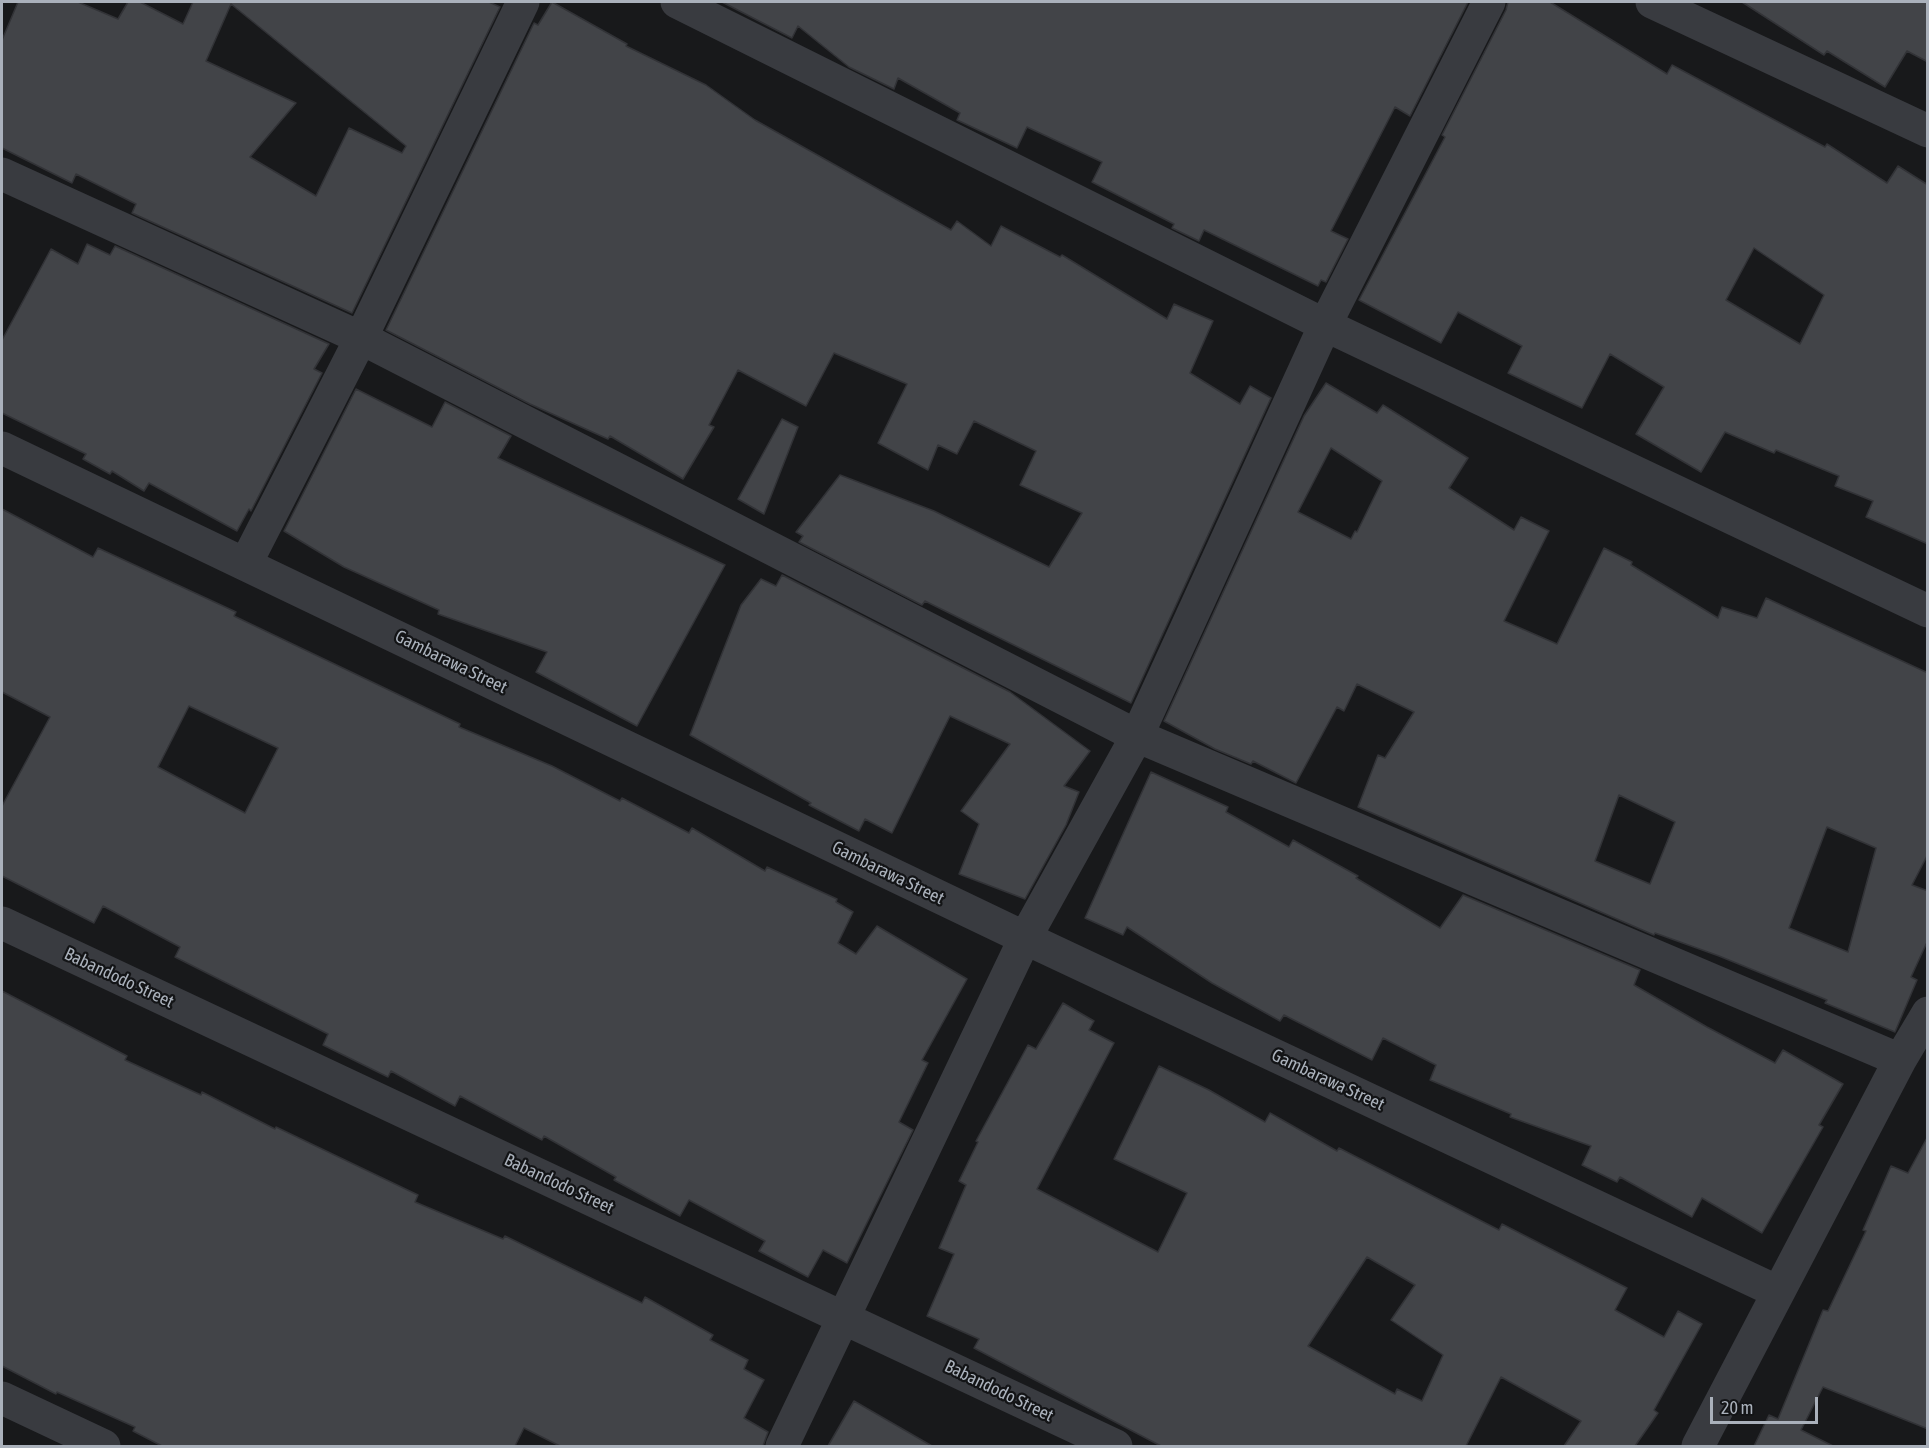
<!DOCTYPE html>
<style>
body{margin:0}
#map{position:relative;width:1929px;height:1448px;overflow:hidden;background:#18191b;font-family:"Asap Condensed",sans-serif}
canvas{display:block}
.frame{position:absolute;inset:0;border:3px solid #aab1bb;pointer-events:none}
.scale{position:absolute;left:1710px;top:1397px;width:108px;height:27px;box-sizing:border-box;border:3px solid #aab1bb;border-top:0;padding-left:8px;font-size:18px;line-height:21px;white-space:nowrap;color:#aab1bb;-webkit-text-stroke:4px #131416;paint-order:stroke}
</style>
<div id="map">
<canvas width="1929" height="1448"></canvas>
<div class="frame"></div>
<div class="scale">20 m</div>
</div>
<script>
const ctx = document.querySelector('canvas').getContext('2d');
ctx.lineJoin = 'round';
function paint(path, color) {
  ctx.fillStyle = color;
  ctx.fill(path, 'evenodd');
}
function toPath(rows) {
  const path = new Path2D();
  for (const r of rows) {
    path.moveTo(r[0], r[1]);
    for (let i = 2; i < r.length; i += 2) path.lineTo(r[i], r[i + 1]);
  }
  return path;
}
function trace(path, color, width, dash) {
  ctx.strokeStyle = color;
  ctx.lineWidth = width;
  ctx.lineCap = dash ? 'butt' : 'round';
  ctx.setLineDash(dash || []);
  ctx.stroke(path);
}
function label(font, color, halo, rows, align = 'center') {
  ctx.font = font + ' "Asap Condensed",sans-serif';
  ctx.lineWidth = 4.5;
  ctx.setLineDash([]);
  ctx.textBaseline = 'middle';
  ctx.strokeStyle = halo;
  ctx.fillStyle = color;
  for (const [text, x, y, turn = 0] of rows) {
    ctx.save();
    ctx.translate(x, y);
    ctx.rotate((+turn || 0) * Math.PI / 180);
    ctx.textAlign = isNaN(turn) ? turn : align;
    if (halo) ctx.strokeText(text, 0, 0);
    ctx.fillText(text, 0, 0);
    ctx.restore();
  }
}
const building = toPath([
 [18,2,78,2,118,19,128,2,140,2,183,24,193,2,489,2,500,7,352,313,132,213,136,204,76,174,72,183,2,148,2,40,18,2],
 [231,4,406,146,402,153,349,128,316,196,250,157,296,103,206,61,231,4],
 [552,2,627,44,626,46,706,85,755,120,951,230,957,221,991,246,1001,226,1060,257,1062,255,1167,319,1174,304,1213,321,1190,373,1240,404,1250,386,1271,398,1131,703,925,601,922,605,799,542,803,536,796,532,840,475,934,511,1049,567,1082,513,1020,485,1036,451,974,421,957,454,938,445,928,470,878,443,907,384,834,353,806,406,738,370,709,425,714,427,683,479,610,436,608,439,530,404,386,330,534,23,538,25,552,2],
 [722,2,1468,2,1410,116,1395,107,1331,231,1348,239,1326,282,1321,280,1318,286,1204,230,1199,241,1172,228,1174,224,1092,182,1102,162,1027,127,1017,148,957,120,960,113,898,78,894,89,849,67,798,26,792,38,722,2],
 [1508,2,1550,2,1667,74,1672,65,1825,147,1827,144,1887,183,1898,166,1928,185,1928,544,1866,517,1873,501,1835,486,1839,476,1776,450,1774,453,1725,432,1701,472,1636,434,1664,387,1610,354,1582,408,1508,373,1522,346,1458,312,1441,343,1359,300,1445,137,1442,135,1506,10,1508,2],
 [1754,248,1824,295,1800,344,1726,300,1754,248],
 [1742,2,1928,2,1928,62,1907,51,1885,87,1827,51,1824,55,1742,2],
 [87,244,110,255,115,246,329,344,314,369,322,373,251,511,249,509,237,531,149,483,144,491,112,471,110,474,83,459,86,454,2,413,2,340,51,249,78,264,87,244],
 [1326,383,1377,413,1383,405,1468,458,1449,488,1514,530,1521,517,1549,531,1504,621,1557,644,1604,548,1632,562,1631,565,1718,618,1722,607,1757,618,1766,598,1928,673,1928,854,1912,885,1928,891,1928,940,1911,977,1917,980,1895,1032,1825,1003,1827,1000,1719,956,1655,933,1654,935,1358,807,1378,755,1385,758,1414,712,1357,684,1344,711,1337,707,1296,783,1253,761,1251,764,1215,749,1164,721,1304,416,1326,383],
 [1331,448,1382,481,1357,532,1355,531,1351,539,1298,512,1331,448],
 [1619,795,1675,822,1650,884,1595,861,1619,795],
 [1827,827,1876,848,1848,952,1789,928,1827,827],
 [356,389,432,427,445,402,511,436,498,458,725,565,637,726,536,672,547,652,438,614,439,610,344,567,284,531,356,389],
 [782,419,798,427,764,514,738,499,782,419],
 [2,509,93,557,98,548,236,612,234,616,460,724,459,727,552,766,620,801,622,798,689,833,692,828,765,871,767,867,837,899,836,902,853,912,838,943,856,954,877,926,967,979,922,1060,928,1063,899,1122,913,1130,847,1263,823,1250,808,1277,759,1251,765,1241,689,1200,680,1216,614,1180,616,1177,544,1136,542,1140,460,1096,455,1106,391,1071,388,1077,323,1045,328,1034,175,957,180,947,103,906,94,923,2,876,2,806,50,717,2,692,2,509],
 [189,706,278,748,245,813,158,767,189,706],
 [782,575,1010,692,1090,751,1064,786,1079,792,1066,825,1025,899,959,874,979,824,961,811,1010,744,950,716,892,833,865,819,859,831,809,805,811,803,690,735,741,605,761,579,776,586,782,575],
 [1151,772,1228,807,1226,812,1289,847,1293,840,1358,876,1356,878,1440,928,1463,895,1640,970,1634,985,1707,1027,1775,1063,1783,1050,1843,1084,1819,1125,1823,1127,1762,1233,1702,1198,1692,1217,1620,1177,1617,1182,1582,1165,1591,1146,1510,1117,1511,1114,1430,1080,1436,1065,1383,1038,1372,1060,1284,1015,1280,1021,1212,983,1127,927,1123,935,1085,918,1151,772],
 [2,991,127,1056,125,1060,201,1095,202,1092,275,1129,276,1127,418,1195,415,1202,503,1239,505,1236,642,1303,645,1297,713,1335,710,1340,748,1360,744,1369,764,1380,744,1418,768,1432,763,1446,560,1446,524,1428,515,1446,162,1446,133,1431,135,1427,57,1392,56,1394,2,1366,2,991],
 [1063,1003,1094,1021,1089,1030,1114,1043,1037,1189,1158,1252,1187,1193,1114,1159,1159,1066,1209,1090,1265,1122,1270,1113,1337,1151,1339,1148,1499,1230,1502,1224,1627,1288,1615,1310,1664,1337,1678,1311,1702,1324,1654,1410,1658,1413,1635,1446,1564,1446,1581,1421,1501,1377,1466,1446,1161,1446,974,1348,979,1339,927,1316,954,1254,939,1248,966,1185,959,1181,978,1142,976,1141,1028,1045,1036,1049,1063,1003],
 [1367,1257,1415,1285,1391,1320,1443,1355,1422,1401,1397,1389,1395,1394,1308,1346,1367,1257],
 [1928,1136,1928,1429,1823,1387,1801,1430,1833,1446,1754,1446,1769,1415,1778,1419,1823,1310,1828,1311,1866,1231,1863,1230,1891,1166,1908,1173,1928,1136],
 [854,1401,932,1446,828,1446,854,1401]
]);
paint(building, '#424448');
trace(building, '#323337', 1.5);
trace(toPath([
 [677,2,1325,325,1928,611],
 [1652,2,1928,131],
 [2,174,361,338,1137,736,1900,1060],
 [2,448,1025,938,1778,1292],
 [246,563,361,338,523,2],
 [2,923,1116,1446],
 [2,1398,104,1446],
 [782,1446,1025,938,1137,736,1325,325,1489,2],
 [1698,1446,1900,1060,1928,1013]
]), '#393b40', 33);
label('18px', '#aab1bb', '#131416', [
 ["Gambarawa Street",451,662,26],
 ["Gambarawa Street",888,873,26],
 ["Babandodo Street",119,978,25],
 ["Gambarawa Street",1328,1080,25],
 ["Babandodo Street",559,1184,25],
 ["Babandodo Street",999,1391,26]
]);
</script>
